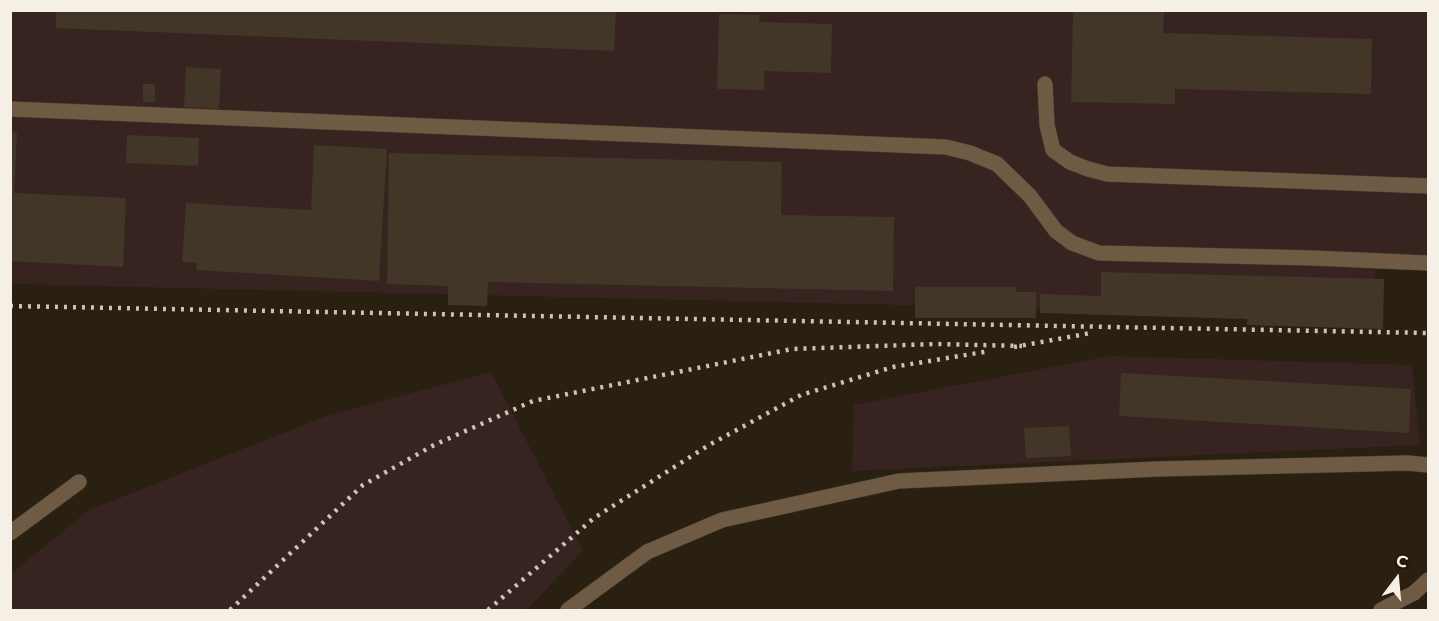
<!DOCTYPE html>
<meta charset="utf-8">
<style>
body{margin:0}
#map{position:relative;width:1439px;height:621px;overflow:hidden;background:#2a2012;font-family:Montserrat,sans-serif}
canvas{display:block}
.frame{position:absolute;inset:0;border:12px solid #f6efe6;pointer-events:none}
.north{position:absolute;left:1367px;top:549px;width:60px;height:60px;-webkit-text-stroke:4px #211708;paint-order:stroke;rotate:16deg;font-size:16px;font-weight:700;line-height:24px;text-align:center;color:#f6efe6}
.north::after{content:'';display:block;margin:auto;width:21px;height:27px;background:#f6efe6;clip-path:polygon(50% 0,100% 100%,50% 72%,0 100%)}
</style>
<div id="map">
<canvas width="1439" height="621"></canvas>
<div class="frame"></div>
<div class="north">С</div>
</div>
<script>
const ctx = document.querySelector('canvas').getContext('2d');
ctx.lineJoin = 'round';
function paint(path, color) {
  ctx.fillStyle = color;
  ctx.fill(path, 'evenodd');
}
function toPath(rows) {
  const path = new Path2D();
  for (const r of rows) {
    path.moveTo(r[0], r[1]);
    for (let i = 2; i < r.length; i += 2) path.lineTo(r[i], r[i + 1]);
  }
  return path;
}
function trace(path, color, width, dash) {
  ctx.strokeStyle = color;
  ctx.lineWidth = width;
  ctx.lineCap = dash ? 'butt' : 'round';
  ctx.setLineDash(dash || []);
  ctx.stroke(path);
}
paint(toPath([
 [11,11,1428,11,1428,255,1377,254,1372,316,11,284],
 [1110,356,1412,365,1420,445,852,471,854,405],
 [491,372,583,551,526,610,11,610,11,574,89,510,329,415]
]), '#372420');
paint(toPath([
 [56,10,616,10,614,51,56,28],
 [1073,10,1164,12,1163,33,1372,39,1371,94,1175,89,1175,104,1071,102],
 [719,14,760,15,759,22,832,24,831,73,764,71,764,90,717,89],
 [186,67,221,69,219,109,184,107],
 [143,84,155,84,155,102,143,102],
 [10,132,17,133,14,193,126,198,123,267,10,261],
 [127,135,199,138,198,166,126,163],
 [314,145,387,149,379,281,196,270,197,263,182,262,186,203,311,210],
 [389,153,782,162,781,215,894,217,893,291,488,282,487,306,448,305,448,286,387,284],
 [1101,272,1384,279,1383,329,1247,325,1247,319,1040,313,1040,294,1101,296],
 [915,287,1016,287,1016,292,1036,292,1036,318,915,318],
 [1121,373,1411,389,1409,433,1119,416],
 [1069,426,1071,456,1026,458,1024,428]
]), '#413627');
const minor = toPath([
 [1045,84,1047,125,1053,150,1070,162,1088,169,1107,174,1428,186],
 [10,109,946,147,970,153,997,164,1030,196,1056,231,1072,243,1099,253,1313,258,1428,263],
 [10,533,79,482],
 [568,610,647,552,722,520,899,481,1157,469,1407,463,1428,465],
 [1381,610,1414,593,1428,580]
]);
trace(minor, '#473d30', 16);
trace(minor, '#6f5b43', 15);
trace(toPath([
 [10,306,1428,333],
 [1014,347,1091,333],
 [230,610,363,485,434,445,533,401,792,349,936,344,1022,346],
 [488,610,594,518,709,445,801,395,893,367,990,351]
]), '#ccc4ba', 4.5, [3, 6]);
</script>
